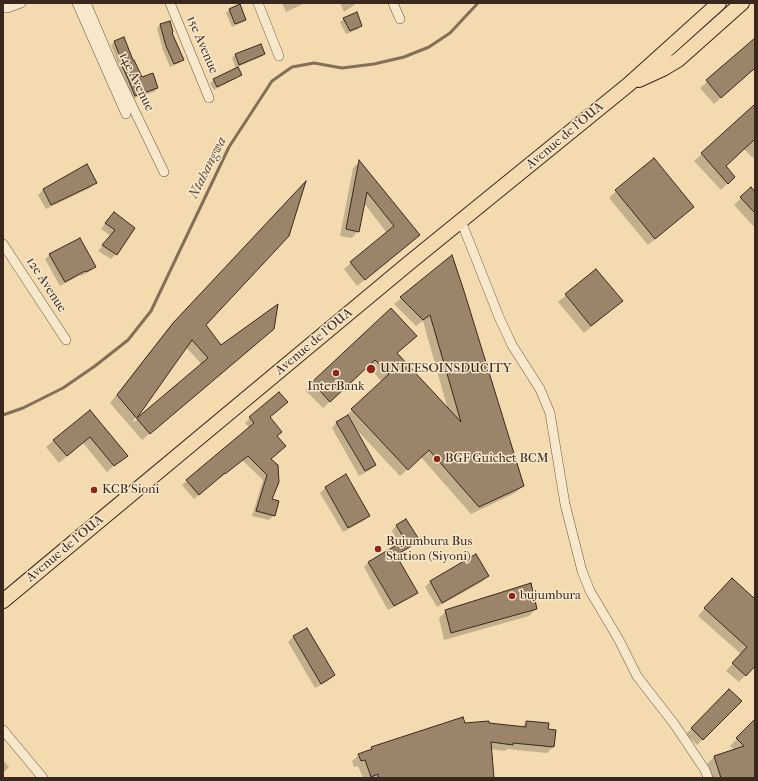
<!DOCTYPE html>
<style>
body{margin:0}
#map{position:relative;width:758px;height:781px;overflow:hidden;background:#f3dbaf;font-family:"IM FELL French Canon",serif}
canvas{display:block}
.frame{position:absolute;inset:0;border:4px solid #3a281f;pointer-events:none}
</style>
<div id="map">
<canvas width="758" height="781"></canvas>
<div class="frame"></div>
</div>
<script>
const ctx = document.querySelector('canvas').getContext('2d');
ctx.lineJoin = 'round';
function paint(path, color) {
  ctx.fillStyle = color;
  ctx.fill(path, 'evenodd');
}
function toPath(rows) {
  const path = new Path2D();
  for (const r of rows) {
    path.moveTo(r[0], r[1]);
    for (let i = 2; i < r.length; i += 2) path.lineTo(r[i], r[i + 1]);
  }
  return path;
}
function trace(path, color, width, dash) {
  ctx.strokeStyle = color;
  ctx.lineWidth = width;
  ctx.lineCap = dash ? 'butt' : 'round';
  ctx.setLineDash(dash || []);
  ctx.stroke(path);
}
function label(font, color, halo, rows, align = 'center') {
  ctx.font = font + ' "IM FELL French Canon",serif';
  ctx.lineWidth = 3;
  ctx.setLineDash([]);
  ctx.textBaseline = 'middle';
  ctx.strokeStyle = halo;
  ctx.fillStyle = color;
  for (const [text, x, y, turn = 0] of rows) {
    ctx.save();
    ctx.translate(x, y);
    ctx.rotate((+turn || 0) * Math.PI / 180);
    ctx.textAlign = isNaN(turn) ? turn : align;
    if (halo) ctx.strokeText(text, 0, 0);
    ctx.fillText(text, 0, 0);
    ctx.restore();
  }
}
paint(toPath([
 [282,3,305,3,286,12],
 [340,3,357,3,344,12],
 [229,10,245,19,241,23,232,27,226,13],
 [344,19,361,25,358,29,346,34,340,22],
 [170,22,171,33,183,60,179,63,170,67,163,50,157,28,160,25],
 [755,39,755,68,714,104,700,88],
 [115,42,132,62,142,78,157,88,154,92,131,99,119,70,120,69,111,45],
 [260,45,264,54,261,57,237,67,241,75,237,78,214,90,210,83,214,80,236,69,232,58,235,55],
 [755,106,755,156,753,158,744,149,725,167,734,177,721,190,694,161],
 [359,162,411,242,357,286,344,269,387,233,364,203,358,231,352,238,340,236,353,168],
 [87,166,95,183,90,188,46,209,38,195,43,190],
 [300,189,205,325,221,347,273,329,142,440,110,403,166,331],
 [186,347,202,365,134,422,133,421],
 [616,191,693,207,648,245,609,198],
 [755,193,755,228,734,205,741,198],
 [108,219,134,229,116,254,111,259,98,251,111,236,101,229],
 [50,255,95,266,90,271,81,276,80,275,60,286,45,259],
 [451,257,523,486,515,493,471,514,421,457,400,476,354,427,375,465,370,470,359,476,332,428,337,422,345,417,352,410,382,382,368,366,323,408,305,390,391,309,396,353,448,410,423,321,416,326,394,304],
 [596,270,621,301,584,333,558,302],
 [279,393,268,417,276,437,270,459,270,499,274,515,269,520,252,516,263,480,242,460,220,478,219,477,194,499,182,485,250,428,245,423],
 [90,411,126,455,107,472,83,443,59,463,46,447],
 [346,476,369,515,363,521,343,532,320,493,325,488],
 [406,520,418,540,413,545,396,556,416,592,412,597,388,610,364,567,369,562,400,545,392,531,396,526],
 [476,556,488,576,482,582,437,607,425,587,430,582],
 [725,586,755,600,755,665,739,682,726,671,741,654,698,616],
 [536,609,529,616,444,640,439,618,446,611],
 [306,629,334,675,328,681,315,688,288,642,293,637],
 [729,690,741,701,697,745,686,734],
 [755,721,755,778,712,778,707,764,714,757,735,750,730,746],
 [527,722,547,730,555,731,553,747,547,753,507,749,505,751,490,749,493,778,363,778,358,766,354,767,352,761,359,755,368,752,372,748,465,724,489,724,521,727],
 [3,760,9,767,3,773]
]), '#0003');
trace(toPath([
 [3,415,23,408,63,388,95,366,128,340,151,311,229,147,272,81,292,67,314,63,342,68,374,64,404,57,429,47,450,33,478,3]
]), '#836f58', 3);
const building = toPath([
 [240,4,246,20,235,24,229,9,240,4],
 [357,12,362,26,350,31,343,18,357,12],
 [170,21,173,32,172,33,184,60,174,64,166,46,160,24,170,21],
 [124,37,133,60,134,60,142,77,153,73,158,88,135,96,129,81,122,66,123,65,114,41,124,37],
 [755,38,755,68,721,98,706,80,755,38],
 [261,44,265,54,239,65,235,54,261,44],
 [238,67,242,75,217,87,213,79,238,67],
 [755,104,755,139,726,166,735,177,728,184,701,153,755,104],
 [654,158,694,207,655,239,615,190,654,158],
 [359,160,420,235,365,280,350,262,394,226,367,192,359,232,346,229,359,160],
 [87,164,97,183,51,205,43,189,87,164],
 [306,181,289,236,206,325,221,345,278,304,274,329,150,434,117,395,173,323,306,181],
 [192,340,208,358,137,418,192,340],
 [751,187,755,192,755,213,740,197,751,187],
 [114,212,135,228,117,255,102,245,115,230,105,223,114,212],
 [80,238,96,267,86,272,85,271,65,282,49,254,80,238],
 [452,255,464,291,524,486,479,507,429,450,408,470,351,409,389,374,375,360,330,402,312,382,391,308,417,336,397,353,461,422,430,315,423,320,400,297,452,255],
 [596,269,623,301,591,326,565,294,596,269],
 [279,392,288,402,270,417,282,432,277,436,286,446,271,459,278,465,279,482,272,499,279,501,275,516,256,511,267,475,248,456,225,474,225,473,199,495,186,480,254,423,249,417,279,392],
 [90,410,128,456,114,466,90,437,67,456,53,440,90,410],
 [348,415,376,465,365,471,336,422,348,415],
 [346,474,370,516,348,528,325,487,346,474],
 [406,519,420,541,396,555,418,593,394,606,368,562,405,540,396,525,406,519],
 [476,554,489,576,442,603,430,581,476,554],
 [732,578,755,599,755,666,746,676,732,663,747,647,704,608,732,578],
 [531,583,537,609,451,633,445,610,531,583],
 [307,628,335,675,321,684,293,636,307,628],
 [729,689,742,701,703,740,691,728,729,689],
 [463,717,465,723,489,721,489,723,526,727,526,721,549,723,548,729,556,730,554,747,513,743,513,745,491,742,494,778,378,778,378,774,371,777,365,760,361,761,358,754,372,749,371,747,463,717],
 [755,719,755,778,721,778,714,756,744,746,736,738,755,719]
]);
paint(building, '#9a856a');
trace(building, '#3a281f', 1);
const minor = toPath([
 [77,3,126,114],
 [86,3,112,64,164,172],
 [170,3,209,98],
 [258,3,279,56],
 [393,3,400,19],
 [3,8,7,8,21,3],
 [461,221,499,317,512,345,540,389,550,413,565,504,582,571,590,591,619,640,637,676,675,725,705,770,708,778],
 [3,244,66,340],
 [3,730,43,778]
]);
const primary = toPath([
 [639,80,663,69,678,60,742,3],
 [3,601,409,263,628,85,719,3]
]);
trace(minor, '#685543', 10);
trace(primary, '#3a281f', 16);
trace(minor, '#f7e8cb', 9);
trace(primary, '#f3dbaf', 14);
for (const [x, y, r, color] of [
 [371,369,5,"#8f2418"],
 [336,373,4,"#8f2418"],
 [437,459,4,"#8f2418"],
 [94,490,4,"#8f2418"],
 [378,549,4,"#8f2418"],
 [512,596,4,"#8f2418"]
]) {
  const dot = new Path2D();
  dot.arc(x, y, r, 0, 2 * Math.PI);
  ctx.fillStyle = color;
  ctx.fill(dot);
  trace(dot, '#f7e8cb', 1.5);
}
label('13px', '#3a281f', '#f7e8cb', [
 ["15e Avenue",202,45,67],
 ["14e Avenue",136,82,64],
 ["Avenue de l'OUA",565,136,-40],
 ["12e Avenue",46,285,57],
 ["Avenue de l'OUA",314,342,-40],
 ["Avenue de l'OUA",65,549,-40]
]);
label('13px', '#3a281f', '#f7e8cb', [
 ["UNITESOINSDUCITY",380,369],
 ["InterBank",336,387,"center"],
 ["BGF Guichet BCM",445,459],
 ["KCB Sioni",102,490],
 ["Bujumbura Bus",386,542],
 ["Station (Siyoni)",386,557],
 ["bujumbura",520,596]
], 'left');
label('italic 14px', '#5f4b3c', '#f7e8cb', [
 ["Ntahangwa",208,168,-63]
]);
</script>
